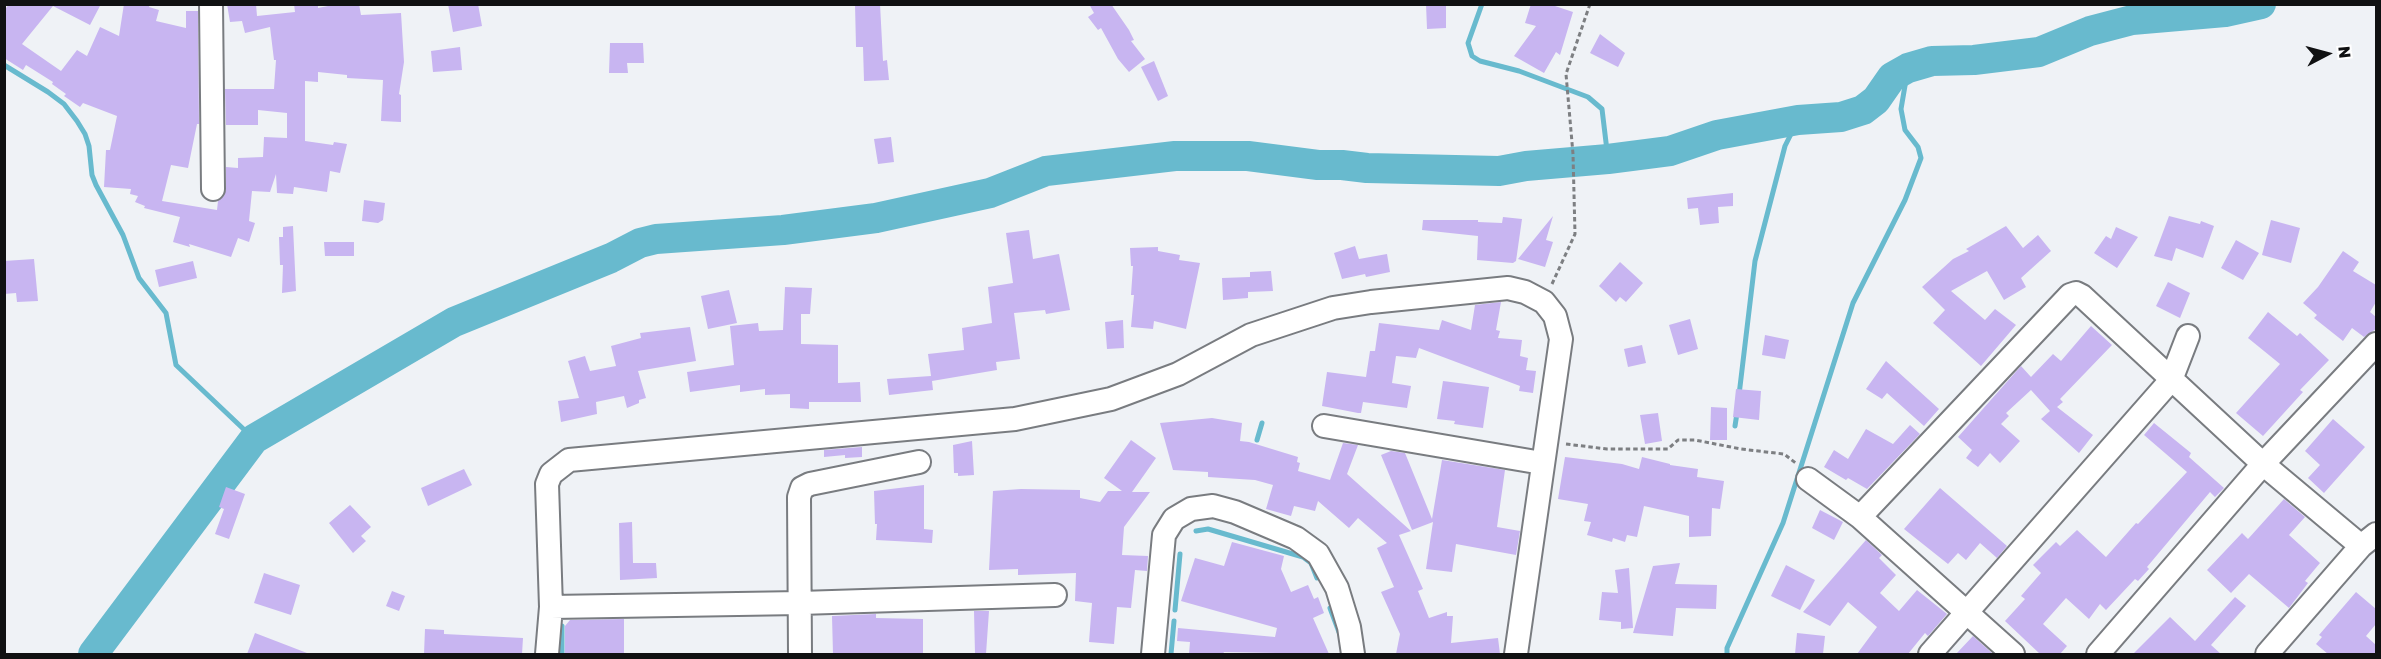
<!DOCTYPE html>
<style>
body{margin:0}
#map{position:relative;width:2381px;height:659px;overflow:hidden;background:#eff2f6;font-family:"Golos Text",sans-serif}
canvas{display:block}
.frame{position:absolute;inset:0;border:6px solid #101112;pointer-events:none}
.north{position:absolute;left:2297px;top:24px;width:60px;height:60px;-webkit-text-stroke:4px #fff;paint-order:stroke;rotate:84deg;font-size:16px;font-weight:700;line-height:24px;text-align:center;color:#101112}
.north::after{content:'';display:block;margin:auto;width:21px;height:27px;background:#101112;clip-path:polygon(50% 0,100% 100%,50% 72%,0 100%)}
</style>
<div id="map">
<canvas width="2381" height="659"></canvas>
<div class="frame"></div>
<div class="north">N</div>
</div>
<script>
const ctx = document.querySelector('canvas').getContext('2d');
ctx.lineJoin = 'round';
function toPath(rows) {
  const path = new Path2D();
  for (const r of rows) {
    path.moveTo(r[0], r[1]);
    for (let i = 2; i < r.length; i += 2) path.lineTo(r[i], r[i + 1]);
  }
  return path;
}
function trace(path, color, width, dash) {
  ctx.strokeStyle = color;
  ctx.lineWidth = width;
  ctx.lineCap = dash ? 'butt' : 'round';
  ctx.setLineDash(dash || []);
  ctx.stroke(path);
}
function paint(path, color) {
  ctx.fillStyle = color;
  ctx.fill(path, 'evenodd');
}
trace(toPath([
 [1482,4,1468,43,1472,56,1480,61,1519,71,1588,97,1602,109,1608,159],
 [4,65,48,92,64,104,77,121,85,134,89,146,92,175,96,185,123,235,139,278,166,313,176,365,254,439],
 [1739,395,1755,261,1785,146,1798,120],
 [1735,426,1737,413],
 [1257,440,1262,423],
 [1196,531,1208,529,1303,557,1311,563,1317,578],
 [1330,608,1339,632],
 [1175,610,1180,554],
 [562,626,562,654],
 [1171,654,1174,621],
 [1727,654,1727,648,1783,523,1853,303,1905,200,1921,158,1918,147,1905,130,1901,109,1908,68]
]), '#68bace', 5);
trace(toPath([
 [93,654,254,439,454,322,611,258,640,243,656,239,783,230,876,218,990,193,1046,171,1175,156,1248,156,1318,165,1342,165,1367,168,1499,171,1526,166,1608,159,1670,151,1717,135,1798,120,1841,117,1863,110,1876,100,1892,77,1908,68,1932,61,1974,60,2039,52,2090,31,2132,20,2225,12,2261,4]
]), '#68bace', 30);
paint(toPath([
 [9,4,101,4,90,25,53,6,22,44,61,71,77,50,87,56,100,27,119,36,124,4,150,4,149,7,159,10,156,21,186,28,186,11,198,11,199,124,197,124,188,168,171,165,162,201,217,210,218,201,224,196,226,189,226,167,238,168,238,158,263,157,264,137,287,138,287,113,258,110,258,125,226,125,225,89,274,89,276,60,274,60,270,27,245,33,242,21,230,22,227,4,256,4,257,16,295,12,294,4,318,4,318,8,338,4,359,4,361,15,401,13,404,62,399,94,401,95,401,122,381,121,383,80,347,78,347,75,318,72,318,82,305,81,305,141,333,145,334,142,347,144,340,173,330,171,327,192,294,187,293,194,277,193,276,174,270,192,252,191,249,221,255,223,249,242,238,238,231,257,189,244,190,247,173,242,180,217,144,208,145,206,135,202,138,196,130,194,131,189,104,187,106,150,110,150,117,116,83,103,80,107,64,96,66,94,52,84,53,82,26,65,23,70,4,58,4,11],
 [448,4,478,4,482,26,453,32],
 [855,4,880,4,883,61,887,60,889,80,864,81,863,47,856,47],
 [1089,4,1111,4,1129,30,1134,40,1131,41,1145,59,1129,72,1118,59,1101,28,1098,30,1088,17,1094,13],
 [1426,4,1446,4,1446,28,1427,29],
 [1531,4,1549,4,1573,12,1560,55,1556,52,1544,73,1514,56,1536,26,1525,23],
 [1600,34,1625,53,1618,67,1590,53],
 [610,43,643,43,644,63,627,63,628,73,609,73],
 [460,47,462,70,433,72,431,51],
 [1154,61,1168,96,1158,101,1141,67],
 [891,137,894,162,878,164,874,139],
 [1733,193,1733,206,1718,207,1719,223,1700,225,1698,208,1688,209,1687,198],
 [364,200,385,203,383,220,378,223,362,221],
 [1553,216,1546,240,1553,242,1545,267,1518,259],
 [2169,216,2200,224,2201,221,2214,226,2203,258,2176,248,2172,261,2154,256],
 [1503,217,1522,219,1516,261,1513,263,1477,260,1478,236,1422,230,1423,220,1478,220,1478,222,1502,223],
 [2271,220,2300,228,2291,263,2262,255],
 [293,226,296,291,282,293,283,265,280,265,279,237,283,237,283,227],
 [2006,226,2023,248,2038,235,2051,251,2021,278,2026,287,2004,300,1987,271,1951,291,1985,320,1995,309,2016,325,1981,366,1933,323,1945,310,1922,287,1953,259,1969,251,1966,249],
 [2116,227,2138,237,2117,268,2094,253,2106,236,2111,239],
 [1029,230,1033,259,1059,254,1070,310,1046,314,1045,310,1014,313,1020,359,996,362,997,370,932,381,933,390,889,395,887,379,931,376,928,354,964,350,962,328,992,323,988,287,1013,283,1006,233],
 [2236,240,2259,253,2243,280,2221,268],
 [324,242,354,242,354,256,325,256],
 [1355,246,1359,259,1387,254,1390,272,1366,277,1365,274,1342,279,1334,253],
 [1158,247,1158,251,1180,255,1179,260,1200,263,1186,329,1154,321,1153,329,1131,327,1134,295,1131,295,1133,266,1131,266,1130,248],
 [2343,251,2359,262,2353,271,2376,285,2376,302,2370,312,2376,317,2376,329,2364,337,2352,328,2343,341,2314,318,2317,315,2303,303,2318,287],
 [34,259,38,301,17,302,16,293,4,294,4,261],
 [193,261,197,278,159,287,155,270],
 [1620,262,1643,283,1626,302,1620,297,1616,302,1599,286],
 [1271,271,1273,291,1248,292,1248,298,1223,300,1222,278,1250,277,1250,272],
 [2168,282,2190,293,2180,318,2156,306],
 [785,287,812,288,810,314,801,314,801,344,838,345,838,383,860,382,861,402,809,402,809,409,790,408,790,394,765,395,765,389,740,392,740,385,690,392,687,372,734,365,730,326,758,323,759,331,783,330],
 [729,290,737,323,708,329,701,296],
 [1501,302,1496,330,1500,331,1498,338,1522,340,1520,356,1528,358,1526,370,1536,371,1533,393,1519,391,1520,386,1419,348,1416,358,1396,356,1392,383,1411,386,1407,408,1363,402,1361,413,1358,413,1322,406,1327,372,1366,377,1370,351,1375,351,1379,323,1439,330,1442,320,1471,330,1475,305],
 [2268,312,2297,336,2300,333,2329,360,2300,390,2303,392,2263,436,2236,413,2280,364,2248,338],
 [1690,319,1698,349,1678,355,1669,325],
 [1123,320,1124,348,1107,349,1105,322],
 [2091,326,2112,345,2060,399,2063,402,2057,407,2093,435,2079,453,2041,419,2050,411,2031,390,2006,413,2009,416,2001,424,2020,441,2000,463,1990,453,1978,467,1966,458,1972,450,1958,437,2021,366,2031,377,2053,354,2061,361],
 [690,327,696,361,638,371,646,398,639,400,639,403,627,408,624,396,596,402,597,414,561,422,558,401,579,398,568,361,585,356,590,371,616,366,611,346,641,338,640,333],
 [1765,335,1789,340,1785,359,1762,355],
 [1642,345,1646,363,1628,367,1624,349],
 [1886,361,1939,409,1924,426,1887,393,1882,399,1866,389],
 [1443,381,1489,387,1483,428,1454,424,1455,421,1437,419],
 [1736,389,1761,391,1759,420,1733,417],
 [1711,407,1727,408,1727,440,1710,440],
 [1658,413,1662,441,1645,444,1640,415],
 [1212,418,1242,423,1240,441,1249,442,1298,457,1297,462,1300,463,1298,471,1330,480,1343,443,1358,445,1347,474,1411,531,1399,535,1423,589,1418,591,1429,618,1447,612,1447,616,1453,616,1451,643,1498,638,1500,654,1396,654,1400,634,1381,592,1394,587,1377,548,1387,543,1358,518,1349,528,1318,501,1315,511,1294,506,1291,516,1266,509,1273,485,1255,480,1208,477,1208,472,1173,470,1160,423],
 [2333,419,2365,447,2324,493,2308,478,2320,465,2305,451],
 [2154,423,2191,453,2189,457,2224,488,2215,497,2210,492,2147,567,2149,569,2138,581,2135,579,2106,610,2100,604,2089,619,2066,598,2043,624,2067,646,2060,654,2040,654,2005,621,2025,599,2021,596,2041,573,2033,565,2056,542,2060,546,2077,530,2106,557,2136,523,2138,524,2187,472,2144,435],
 [1910,425,1920,434,1867,489,1848,478,1846,480,1824,467,1834,450,1848,459,1866,429,1893,444],
 [1131,440,1156,458,1132,492,1150,492,1124,527,1122,555,1148,556,1147,571,1135,570,1131,608,1117,607,1114,644,1089,642,1092,603,1075,601,1076,573,1018,575,1018,569,989,570,993,491,1021,489,1080,490,1080,498,1100,502,1108,491,1122,491,1104,478],
 [972,441,974,475,958,476,958,473,954,473,953,445],
 [862,447,862,457,845,458,845,455,824,457,824,450],
 [1391,451,1405,453,1432,519,1442,460,1505,470,1497,527,1520,531,1516,555,1456,544,1452,572,1426,569,1433,522,1412,530,1381,455],
 [1565,457,1622,464,1639,469,1642,457,1670,464,1670,465,1698,469,1697,477,1724,481,1720,509,1712,508,1711,536,1689,537,1689,516,1644,506,1637,537,1627,535,1625,542,1613,538,1612,542,1587,535,1591,522,1584,521,1588,504,1558,499],
 [464,469,472,485,428,506,421,488],
 [924,485,924,529,933,530,932,543,876,540,877,524,875,524,874,491],
 [226,487,245,494,229,539,215,534,224,509,219,507],
 [1940,488,2007,546,1997,558,1980,543,1966,560,1958,553,1948,564,1904,529],
 [2284,499,2305,517,2289,535,2320,563,2305,581,2308,583,2289,608,2249,574,2231,593,2207,570,2242,533,2248,539],
 [350,505,371,527,361,536,366,541,353,553,329,523],
 [1820,510,1843,522,1834,540,1812,528],
 [632,522,633,563,656,563,657,578,620,580,619,523],
 [1866,540,1882,555,1879,558,1896,575,1880,593,1899,611,1917,590,1947,614,1928,636,1925,633,1908,654,1857,654,1877,627,1848,602,1830,626,1803,612],
 [1232,542,1284,556,1281,569,1291,592,1308,585,1314,599,1318,597,1324,613,1313,618,1329,654,1224,652,1223,654,1189,654,1190,642,1177,641,1178,628,1275,637,1277,628,1181,601,1195,558,1224,566],
 [1680,563,1675,584,1717,585,1716,609,1676,608,1673,636,1633,633,1653,566],
 [1786,565,1815,580,1800,610,1771,596],
 [1629,568,1633,628,1621,629,1621,622,1599,620,1602,592,1618,593,1615,570],
 [264,573,300,585,291,615,254,603],
 [392,591,405,596,399,611,386,606],
 [2356,592,2376,609,2376,624,2366,636,2376,645,2376,654,2328,654,2316,644,2322,637,2319,635],
 [2235,597,2246,606,2211,645,2221,654,2133,654,2170,617,2195,641],
 [974,611,989,611,986,654,975,654],
 [876,614,876,618,923,619,923,654,833,654,832,616],
 [624,619,624,654,565,654,565,626,570,620],
 [425,629,444,630,444,634,523,638,522,654,424,654],
 [255,633,307,653,307,654,247,654],
 [1797,633,1825,636,1823,654,1795,654],
 [1973,636,1993,654,1956,654]
]), '#c8b5f1');
const minor = toPath([
 [211,4,213,189],
 [1324,426,1542,463],
 [1808,479,1860,517,2013,654],
 [1860,517,2070,295,2076,293,2082,296,2263,464,2361,546],
 [551,607,800,603,1055,595],
 [547,654,551,607,547,484,551,474,569,460,1015,419,1111,399,1178,374,1251,335,1333,308,1371,302,1508,288,1525,292,1544,302,1555,316,1561,339,1516,654],
 [800,654,799,497,802,488,810,484,919,462],
 [1153,654,1164,535,1174,519,1191,509,1213,506,1235,512,1296,538,1318,554,1337,588,1349,627,1353,654],
 [1930,654,2171,380,2188,336],
 [2098,654,2263,464,2376,344],
 [2267,654,2361,546,2376,534]
]);
trace(minor, '#797c80', 26);
trace(toPath([
 [1552,284,1575,234,1573,154,1566,74,1590,4],
 [1566,444,1607,449,1668,449,1678,440,1695,440,1741,449,1784,454,1797,464]
]), '#7d7f82', 3, [4.5, 3]);
trace(minor, '#fff', 22);
</script>
